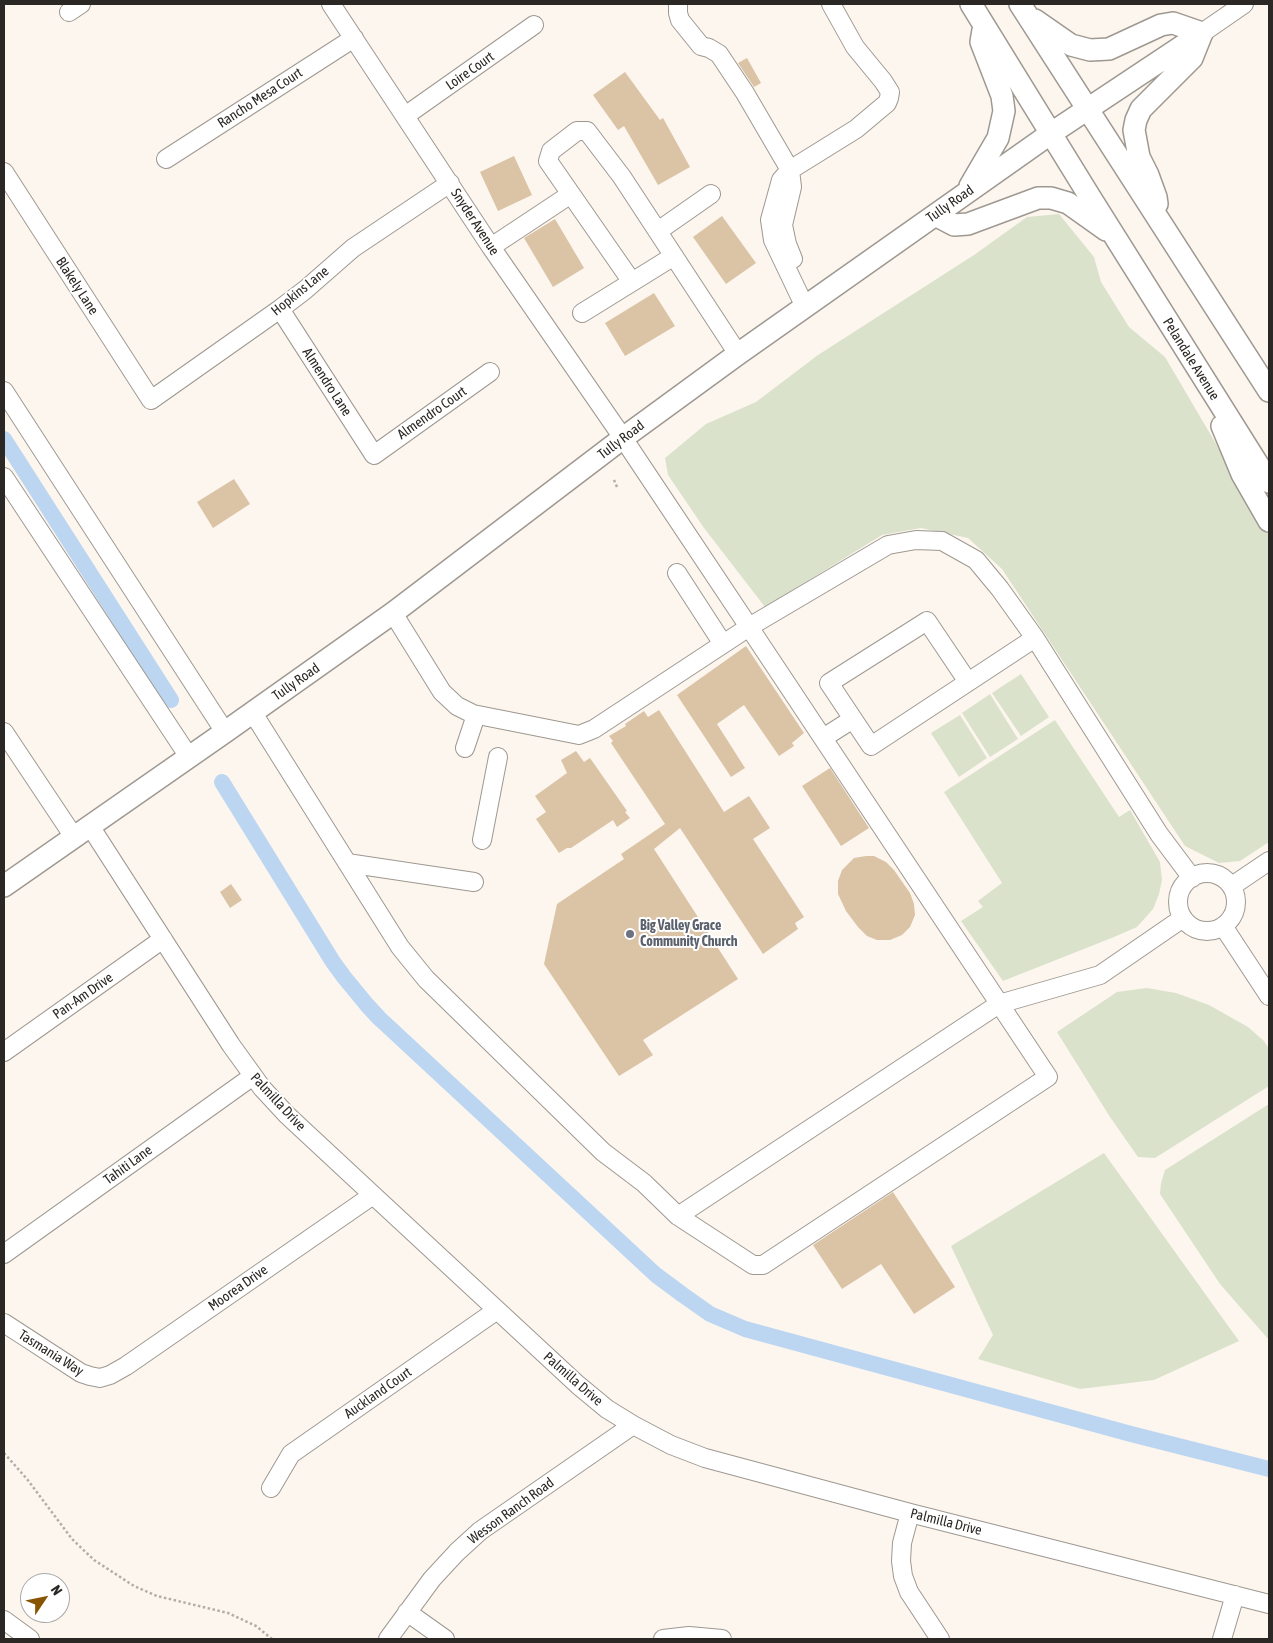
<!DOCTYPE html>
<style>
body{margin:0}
#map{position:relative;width:1273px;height:1643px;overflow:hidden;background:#fcf6ee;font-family:"Asap Condensed",sans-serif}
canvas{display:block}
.frame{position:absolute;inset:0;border:5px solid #2a2724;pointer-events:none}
.north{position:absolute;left:20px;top:1573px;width:50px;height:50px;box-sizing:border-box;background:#fff;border:1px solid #aaa9a7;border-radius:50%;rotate:56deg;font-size:14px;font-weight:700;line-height:20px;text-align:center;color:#2a2724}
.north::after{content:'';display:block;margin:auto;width:18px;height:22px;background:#885400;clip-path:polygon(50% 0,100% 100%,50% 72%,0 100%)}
</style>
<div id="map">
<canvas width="1273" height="1643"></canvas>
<div class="frame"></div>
<div class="north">N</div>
</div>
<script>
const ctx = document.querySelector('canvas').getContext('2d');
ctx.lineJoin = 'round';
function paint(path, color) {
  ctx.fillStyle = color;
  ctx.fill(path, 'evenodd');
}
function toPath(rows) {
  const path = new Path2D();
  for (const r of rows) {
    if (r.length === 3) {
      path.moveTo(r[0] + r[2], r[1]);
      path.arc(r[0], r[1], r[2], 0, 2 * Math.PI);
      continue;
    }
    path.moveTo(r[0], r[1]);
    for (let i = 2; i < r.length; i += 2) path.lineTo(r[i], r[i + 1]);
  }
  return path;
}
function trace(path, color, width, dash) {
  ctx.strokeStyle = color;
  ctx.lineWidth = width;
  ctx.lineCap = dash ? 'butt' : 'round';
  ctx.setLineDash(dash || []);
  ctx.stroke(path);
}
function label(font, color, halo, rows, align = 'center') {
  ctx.font = font + ' "Asap Condensed",sans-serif';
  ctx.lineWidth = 4;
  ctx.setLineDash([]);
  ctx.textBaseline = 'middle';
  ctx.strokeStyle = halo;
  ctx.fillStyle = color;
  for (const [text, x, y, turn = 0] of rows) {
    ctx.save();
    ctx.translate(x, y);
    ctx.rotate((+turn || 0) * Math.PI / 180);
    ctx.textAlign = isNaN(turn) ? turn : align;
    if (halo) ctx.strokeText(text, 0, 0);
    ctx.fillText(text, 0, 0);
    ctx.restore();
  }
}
paint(toPath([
 [1059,214,1094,257,1101,282,1129,327,1165,357,1269,534,1269,842,1240,861,1219,863,1185,846,1002,569,968,538,921,528,882,535,765,607,704,528,668,475,665,458,706,424,756,402,818,355,974,255,1027,217],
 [1021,674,1049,717,1021,736,992,693],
 [990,694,1018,739,990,757,962,713],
 [960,715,987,758,959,777,931,733],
 [1055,720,1119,817,1130,810,1160,862,1162,880,1159,894,1153,909,1137,927,1114,937,1003,981,961,921,983,907,978,901,1002,883,944,792],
 [1147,988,1176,993,1209,1005,1248,1027,1264,1041,1269,1049,1269,1086,1155,1158,1138,1157,1110,1117,1057,1032,1117,992],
 [1269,1104,1269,1340,1220,1284,1160,1194,1161,1183,1165,1170],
 [1104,1153,1239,1341,1154,1380,1080,1389,978,1359,993,1335,951,1246]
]), '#dbe2cb');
trace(toPath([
 [4,439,171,700],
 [222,782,333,962,344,977,367,1005,379,1018,656,1275,683,1295,710,1314,745,1329,1131,1434,1269,1469]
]), '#bcd6f2', 16);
paint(toPath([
 [747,58,761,83,754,87,738,63],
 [625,72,660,120,663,118,690,167,658,185,624,126,618,130,593,95],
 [514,156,532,195,498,211,480,172],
 [722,216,756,263,726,284,693,237],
 [555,219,584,268,553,287,524,238],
 [654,293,675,326,625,356,605,323],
 [234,479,250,504,213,528,197,502],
 [746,646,804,733,792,743,794,746,779,756,744,705,717,724,745,768,731,777,677,695],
 [659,710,724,812,749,796,770,828,753,839,804,917,795,923,798,929,763,954,680,828,654,849,738,979,643,1040,653,1055,619,1076,544,964,557,904,624,859,621,854,665,824,611,743,613,741,609,736,626,726,625,724,644,711,648,717],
 [576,751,584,762,590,758,627,811,625,812,630,818,617,827,613,820,571,848,567,848,559,853,536,819,546,812,535,796,567,773,561,760],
 [830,768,869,828,841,846,802,786],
 [866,856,874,856,886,862,894,870,910,893,914,904,915,915,910,927,902,935,890,940,877,940,867,936,858,927,846,911,838,894,838,881,842,870,854,858],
 [231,884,242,900,230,908,220,892],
 [893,1192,955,1287,914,1314,881,1264,842,1289,813,1245]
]), '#dbc3a6');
const minor = toPath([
 [331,4,491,247,623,438,749,627,594,729,579,735,473,714,457,706,442,692,393,613],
 [678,4,678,13,680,20,701,46,709,48,719,54,745,93,790,170,792,187,783,225,787,244,793,259],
 [69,12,81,4],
 [1202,33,1244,4],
 [405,116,534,25],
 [166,159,354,38],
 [4,172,151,400,280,309,305,290,353,248,450,183],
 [658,231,711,194],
 [491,247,571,194],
 [632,282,548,161,551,151,577,131,587,131,622,177,738,354],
 [805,307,773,240,770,220,781,180,790,170,856,129,887,103,889,98,890,92,883,81,855,47,831,4],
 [280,309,374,455,490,372],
 [582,313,674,256],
 [4,391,225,732],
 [4,477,189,757],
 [677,573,723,644],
 [253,713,400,947,426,979,603,1152,644,1183,678,1216,753,1265,763,1265,1048,1077,749,627,888,545,916,540,942,541,976,560,1000,589,1035,638,1159,834,1192,878],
 [853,719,829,683,927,621,968,682],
 [4,732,74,837],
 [823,738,853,719,871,746,1035,638],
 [465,748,476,715],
 [90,826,231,1045,262,1088,287,1115,373,1195,578,1385,607,1409,633,1425,671,1445,705,1458,910,1513,1269,1604],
 [482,840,498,757],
 [347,863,474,882],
 [1207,902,29],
 [1232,886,1269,861],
 [1223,926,1269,996],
 [4,1052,163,939],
 [678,1216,999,1004,1100,975,1183,918],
 [4,1254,253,1076],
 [4,1323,81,1373,90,1376,100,1378,110,1375,126,1366,373,1195],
 [271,1488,291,1454,497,1310],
 [910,1513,902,1543,901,1561,903,1576,909,1592,940,1639],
 [407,1612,445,1639],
 [4,1620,30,1639],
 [388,1639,432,1579,457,1552,480,1531,633,1425],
 [663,1639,689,1636,722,1639],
 [1222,1639,1235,1595]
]);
const major = toPath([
 [971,4,1090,197,1269,482],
 [1020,4,1269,391],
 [1035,20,1071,45,1090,50,1109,49,1161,25,1173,23,1202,33],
 [970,186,998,138,1004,111,1002,96,981,42,983,30],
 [1157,204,1156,197,1148,175,1139,157,1134,130,1136,120,1141,109,1192,58,1202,33],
 [935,215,954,225,968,224,1038,198,1051,198,1068,203,1106,230],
 [1222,426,1242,474,1269,521],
 [4,886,225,732,393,613,623,438,738,354,1050,134,1202,33]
]);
trace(minor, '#9e9891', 20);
trace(major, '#9e9891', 24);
trace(toPath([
 [614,480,617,487],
 [4,1453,27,1479,72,1539,94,1560,134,1586,157,1596,228,1613,256,1626,272,1639]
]), '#b2ada6', 2.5, [2.5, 2.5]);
trace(minor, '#fff', 18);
trace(major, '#fff', 21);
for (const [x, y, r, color] of [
 [630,934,5,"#6b7280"]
]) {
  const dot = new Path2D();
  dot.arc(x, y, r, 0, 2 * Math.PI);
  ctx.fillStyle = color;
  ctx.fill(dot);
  trace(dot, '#fff', 2);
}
label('14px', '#2a2724', '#fff', [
 ["Loire Court",470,71,-35],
 ["Rancho Mesa Court",260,98,-33],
 ["Tully Road",950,204,-35],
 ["Snyder Avenue",475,222,57],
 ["Blakely Lane",77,286,57],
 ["Hopkins Lane",300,291,-39],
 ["Pelandale Avenue",1191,359,58],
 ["Almendro Lane",327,382,57],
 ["Almendro Court",432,413,-35],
 ["Tully Road",621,440,-37],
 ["Tully Road",296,682,-35],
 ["Pan-Am Drive",83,996,-35],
 ["Palmilla Drive",278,1102,47],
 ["Tahiti Lane",128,1165,-36],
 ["Moorea Drive",238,1288,-35],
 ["Tasmania Way",51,1353,32],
 ["Palmilla Drive",573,1379,41],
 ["Auckland Court",378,1393,-35],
 ["Wesson Ranch Road",511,1511,-36],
 ["Palmilla Drive",946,1522,14]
]);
label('bold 14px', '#5b616d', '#fff', [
 ["Big Valley Grace",640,926],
 ["Community Church",640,942]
], 'left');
</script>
